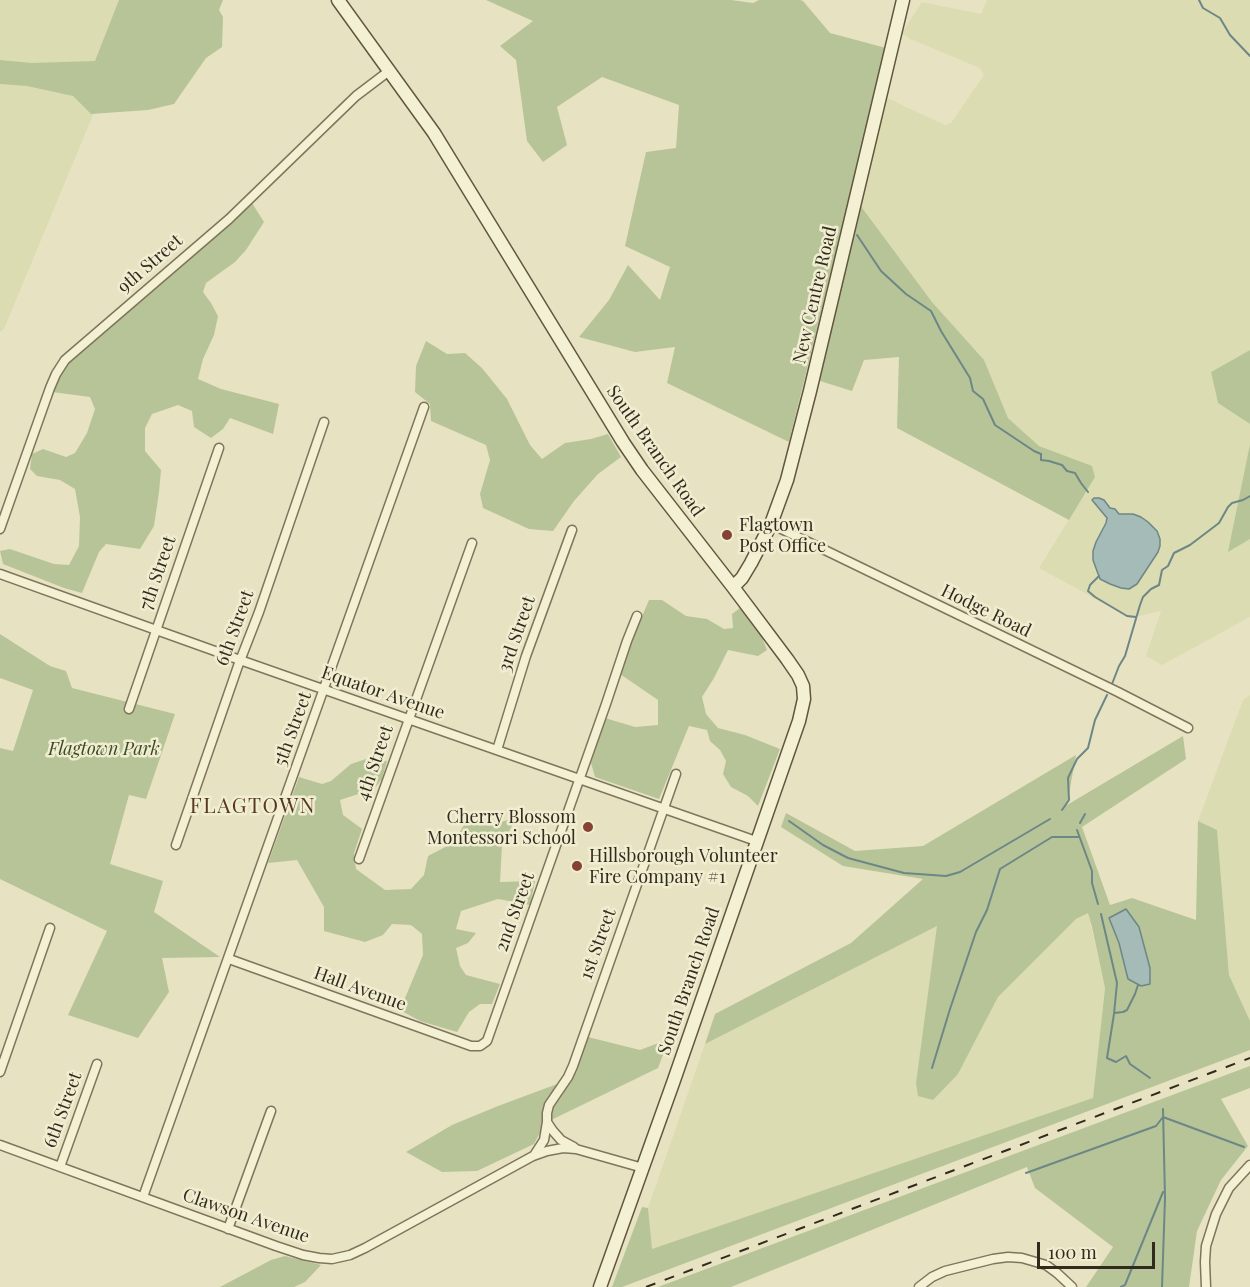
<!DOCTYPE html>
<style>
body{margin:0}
#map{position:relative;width:1250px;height:1287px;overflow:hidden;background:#e7e3c2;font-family:"Playfair Display",serif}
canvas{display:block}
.scale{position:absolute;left:1037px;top:1242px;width:118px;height:27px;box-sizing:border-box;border:3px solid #312b1e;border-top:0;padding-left:8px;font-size:18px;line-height:21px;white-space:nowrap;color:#312b1e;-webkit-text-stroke:4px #f0edd1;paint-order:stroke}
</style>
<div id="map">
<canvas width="1250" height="1287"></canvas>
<div class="scale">100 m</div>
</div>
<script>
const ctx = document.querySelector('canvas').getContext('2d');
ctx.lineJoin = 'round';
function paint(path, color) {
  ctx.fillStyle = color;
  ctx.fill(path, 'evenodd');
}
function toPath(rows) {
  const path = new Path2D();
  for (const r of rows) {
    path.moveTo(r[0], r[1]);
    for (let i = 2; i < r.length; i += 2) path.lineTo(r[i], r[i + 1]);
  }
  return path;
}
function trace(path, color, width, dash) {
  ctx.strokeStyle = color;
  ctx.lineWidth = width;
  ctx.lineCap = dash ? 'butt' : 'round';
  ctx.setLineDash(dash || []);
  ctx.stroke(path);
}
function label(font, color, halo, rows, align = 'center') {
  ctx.font = font + ' "Playfair Display",serif';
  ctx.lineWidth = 5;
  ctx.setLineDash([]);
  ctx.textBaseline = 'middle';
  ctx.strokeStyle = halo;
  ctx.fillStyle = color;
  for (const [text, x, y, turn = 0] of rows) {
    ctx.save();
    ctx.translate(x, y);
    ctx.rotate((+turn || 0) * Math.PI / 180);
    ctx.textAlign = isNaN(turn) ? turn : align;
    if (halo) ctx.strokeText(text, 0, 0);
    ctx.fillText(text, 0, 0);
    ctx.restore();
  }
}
paint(toPath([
 [0,0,129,0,95,110,4,329,0,332],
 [987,0,1250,0,1250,350,1211,372,1218,403,1250,424,1250,444,1229,551,1250,539,1250,617,1162,665,1146,656,1161,611,1130,618,1039,568,1095,477,1092,467,1039,446,1008,418,983,360,932,302,860,205,885,97,945,125,951,123,984,75,980,68,910,39,902,33,922,2,981,14],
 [1250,695,1250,1021,1229,975,1217,830,1198,821,1243,700],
 [1088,913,1105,988,1093,1099,651,1250,648,1208,705,1044,938,925,916,1083,958,1074,998,997,1076,919]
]), '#dbdcb1');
paint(toPath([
 [119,0,223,0,219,10,223,17,222,47,206,58,174,104,148,110,91,114,73,96,27,86,0,84,0,60,32,63,95,61],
 [486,0,731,0,753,3,759,0,800,0,803,1,830,33,886,48,789,442,667,383,675,347,635,352,579,337,609,300,628,265,660,300,670,267,625,246,646,152,676,148,679,105,602,77,557,107,567,145,543,162,527,141,516,60,500,46,533,21],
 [252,203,264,222,246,250,235,262,206,283,203,292,211,303,218,316,214,335,203,359,198,379,221,389,279,404,273,434,230,418,223,429,211,438,194,427,192,411,178,405,152,414,145,428,145,451,161,470,159,492,154,526,140,549,106,544,99,552,82,593,64,588,3,564,0,551,10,549,54,564,69,565,79,546,80,517,75,489,60,480,37,476,30,469,32,454,43,449,66,457,75,453,87,433,95,409,90,397,52,392,59,374,70,360],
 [860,205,932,302,984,360,1008,418,1039,446,1092,466,1095,477,1069,520,897,428,899,357,864,360,852,391,820,381],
 [426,341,447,354,465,353,482,368,507,399,530,445,542,459,565,443,591,439,608,434,621,457,598,474,574,501,553,531,529,529,483,508,480,494,490,460,486,445,431,421,430,404,415,392,416,366],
 [1250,350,1250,424,1218,403,1211,372],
 [1250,444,1250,539,1228,552],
 [649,600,662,600,686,616,707,619,724,629,733,628,732,614,740,608,761,635,767,650,758,656,728,650,714,678,702,697,706,714,718,728,745,735,780,749,758,806,748,796,731,787,723,774,726,761,720,750,710,741,707,730,689,726,659,799,595,777,591,763,605,718,635,727,658,725,658,700,620,674,637,628],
 [0,634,50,666,66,671,72,688,175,714,146,799,129,795,110,864,163,881,154,912,220,957,162,958,169,992,138,1038,68,1015,107,931,0,879,0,748,13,751,33,690,0,678],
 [1183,736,1186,759,1082,827,1110,905,1132,898,1196,920,1198,821,1217,830,1229,975,1250,1021,1250,1050,622,1287,612,1287,642,1207,648,1208,652,1249,1093,1098,1105,988,1092,927,1088,913,1076,919,998,997,958,1074,933,1100,918,1096,916,1083,937,926,705,1044,715,1014,851,943,923,879,843,866,781,827,786,813,855,851,923,846,1076,755,1067,805],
 [366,759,387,761,382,779,374,789,340,800,343,815,362,829,354,853,356,869,385,890,411,889,424,875,428,856,453,843,464,825,475,818,496,823,516,818,502,845,500,882,535,881,530,905,498,899,461,911,456,929,476,933,468,943,456,948,460,966,466,975,500,984,492,1004,480,1004,469,1012,457,1032,420,1021,400,1010,423,955,422,934,411,925,392,924,383,935,365,942,324,931,324,907,297,860,268,863,299,777,322,784,331,781,351,764],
 [584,1036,640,1050,669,1039,658,1068,545,1123,534,1144,477,1171,442,1172,406,1152,452,1125,498,1106,568,1080],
 [1250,1066,1250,1088,1221,1099,1248,1146,1221,1180,1197,1231,1189,1287,1086,1287,1113,1247,1035,1188,1027,1167,731,1287,658,1287],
 [285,1256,321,1265,305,1282,294,1287,220,1287,271,1260]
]), '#b7c498');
const water = toPath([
 [1094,498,1099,498,1104,500,1110,508,1115,509,1119,514,1133,514,1141,517,1148,522,1157,531,1160,539,1160,546,1158,552,1137,584,1129,589,1121,588,1110,584,1100,579,1097,571,1093,560,1093,551,1096,542,1106,523,1107,518,1092,500,1094,498],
 [1126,909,1139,927,1150,968,1150,984,1141,986,1128,979,1119,943,1109,918,1126,909]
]);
paint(water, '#a4bbb8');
trace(water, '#6d8786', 1.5);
trace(toPath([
 [1199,0,1203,8,1220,18,1230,35,1250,56],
 [857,235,881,271,906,294,931,311,941,331,970,378,973,391,983,399,995,425,1034,451,1041,454,1041,460,1049,461,1062,465,1067,471,1075,473,1081,483,1088,492],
 [1099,576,1090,585,1088,591,1095,597,1127,616,1136,617],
 [1112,684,1119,666,1125,656,1140,605,1143,597,1151,589,1159,585,1162,570,1168,566,1174,553,1190,545,1219,523,1228,507,1232,503,1243,500,1250,496],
 [1062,810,1069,800,1068,778,1077,759,1088,748,1095,720,1107,695],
 [789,821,823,845,848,858,904,873,946,876,960,872,1050,819],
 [1080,823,1085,814],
 [1077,830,1092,871,1092,883,1098,904],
 [1101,914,1117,983,1114,1014,1107,1058,1116,1062,1126,1056,1130,1064,1150,1078],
 [1114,1013,1123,1012,1127,1010,1135,994,1138,985],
 [932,1068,950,1009,976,932,987,910,1000,869,1052,837,1079,837],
 [1026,1173,1156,1126,1163,1117,1244,1147],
 [1121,1287,1125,1285,1163,1192],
 [1162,1287,1165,1198,1163,1109]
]), '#6d8786', 2);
const street = toPath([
 [771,524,1118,692,1188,728],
 [0,529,50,388,56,374,65,360,229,219,356,96,389,71],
 [0,574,240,660,756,841],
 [129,709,219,448],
 [497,750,526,656,572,530],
 [176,845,238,666,259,612,324,422],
 [359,859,472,543],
 [229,959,471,1046,480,1046,487,1041,606,704,627,641,637,616],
 [0,1072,50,928],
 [0,1145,276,1246,303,1255,319,1258,332,1259,350,1255,365,1248,533,1156,547,1151,563,1148,576,1149,643,1168],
 [574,1147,561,1140,553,1131,547,1122,547,1113,549,1105,568,1077,573,1066,676,774],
 [535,1154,544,1140,547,1122],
 [60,1167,97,1064],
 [143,1197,424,407],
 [228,1229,271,1111],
 [919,1287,932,1277,945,1271,993,1259,1008,1257,1022,1258,1046,1265,1057,1273,1072,1287],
 [1206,1287,1205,1262,1206,1246,1216,1214,1229,1188,1250,1165]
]);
const secondary = toPath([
 [338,0,434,133,623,442,642,470,733,587,787,659,798,675,803,686,804,699,799,721,673,1083,600,1287],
 [733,587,742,578,751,563,771,524,787,480,810,391,903,0]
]);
trace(street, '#7f755c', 11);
trace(secondary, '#61563f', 15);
trace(street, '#f4f0d4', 8);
trace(secondary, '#f4f0d4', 12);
trace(toPath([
 [646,1287,1250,1058]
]), '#312b1e', 2, [10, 10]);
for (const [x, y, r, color] of [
 [727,535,6,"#864233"],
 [588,827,6,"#864233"],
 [577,866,6,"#864233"]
]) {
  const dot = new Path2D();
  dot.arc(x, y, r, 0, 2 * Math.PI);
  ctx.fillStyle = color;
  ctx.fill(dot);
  trace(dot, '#f0edd1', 2);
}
label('18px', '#312b1e', '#f0edd1', [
 ["9th Street",150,264,-41],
 ["New Centre Road",815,295,-77],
 ["South Branch Road",655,451,55],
 ["7th Street",158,573,-71],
 ["Hodge Road",986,611,26],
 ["6th Street",235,628,-70],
 ["3rd Street",517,634,-71],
 ["Equator Avenue",383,693,19],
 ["5th Street",293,729,-70],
 ["4th Street",375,763,-71],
 ["2nd Street",515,912,-70],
 ["1st Street",598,944,-70],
 ["South Branch Road",689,981,-71],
 ["Hall Avenue",360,989,20],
 ["6th Street",63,1110,-70],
 ["Clawson Avenue",246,1216,19]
]);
label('18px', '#312b1e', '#f0edd1', [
 ["Flagtown",739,525],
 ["Post Office",739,546],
 ["Cherry Blossom",576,817,"right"],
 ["Montessori School",576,838,"right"],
 ["Hillsborough Volunteer",589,856],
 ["Fire Company #1",589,877]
], 'left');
label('italic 18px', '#3b4b27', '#f0edd1', [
 ["Flagtown Park",104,749]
]);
ctx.letterSpacing = '1.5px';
label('21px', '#583823', '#f0edd1', [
 ["FLAGTOWN",253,806]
]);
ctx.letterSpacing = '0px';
</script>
